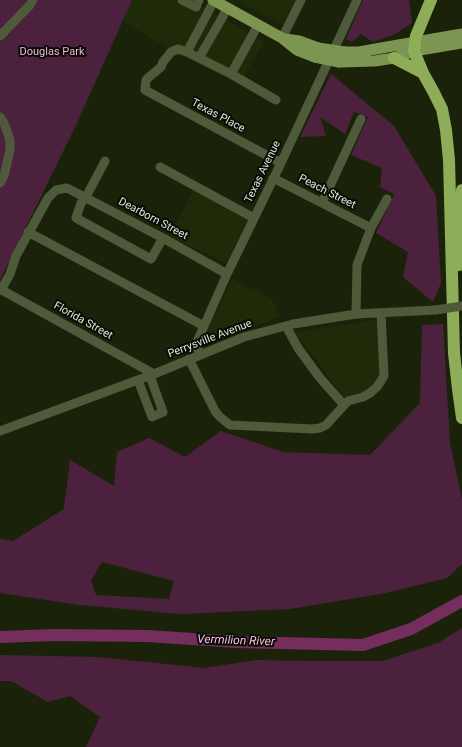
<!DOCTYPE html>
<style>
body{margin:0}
canvas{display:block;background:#1a230a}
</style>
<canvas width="462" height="747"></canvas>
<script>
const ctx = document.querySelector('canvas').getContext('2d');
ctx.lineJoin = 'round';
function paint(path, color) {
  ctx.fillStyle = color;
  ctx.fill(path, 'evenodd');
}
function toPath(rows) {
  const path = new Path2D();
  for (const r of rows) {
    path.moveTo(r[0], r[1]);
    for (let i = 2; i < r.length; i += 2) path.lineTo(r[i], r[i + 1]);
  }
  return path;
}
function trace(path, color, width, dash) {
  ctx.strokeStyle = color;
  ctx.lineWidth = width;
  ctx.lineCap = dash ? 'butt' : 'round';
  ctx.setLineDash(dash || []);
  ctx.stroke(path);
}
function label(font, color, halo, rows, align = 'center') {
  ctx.font = font + ' Roboto,sans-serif';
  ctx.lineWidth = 4;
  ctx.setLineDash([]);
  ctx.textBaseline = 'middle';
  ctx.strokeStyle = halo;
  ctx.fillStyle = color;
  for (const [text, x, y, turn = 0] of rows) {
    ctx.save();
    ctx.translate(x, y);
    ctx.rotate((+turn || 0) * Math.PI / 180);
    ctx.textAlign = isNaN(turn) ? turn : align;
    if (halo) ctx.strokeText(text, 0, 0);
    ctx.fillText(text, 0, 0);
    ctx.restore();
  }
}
paint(toPath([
 [132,0,189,0,207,9,212,13,264,41,240,84,174,51,122,21],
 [243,0,295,0,282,25,241,3],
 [195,186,250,216,226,263,170,236],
 [232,279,271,298,280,317,205,344,204,338],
 [376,320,380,373,372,388,345,398,295,332]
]), '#1f2a09');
paint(toPath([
 [0,0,132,0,76,125,0,280],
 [363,0,409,0,412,23,395,34,373,42,361,34,352,42,346,39],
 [331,74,394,126,436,196,441,283,433,302,403,277,408,252,376,233,394,194,380,187,382,168,351,155,368,117,354,112,345,134,320,117,326,136,300,137],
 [443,324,450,443,462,499,462,564,447,578,386,593,290,609,180,614,80,605,0,593,0,539,13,541,64,509,70,460,114,486,117,452,149,438,185,457,221,431,283,452,370,455,420,403,422,325],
 [102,562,174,581,169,599,96,595,91,580],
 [462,628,462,747,86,747,100,717,70,696,48,702,11,681,0,681,0,655,98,657,204,668,256,660,309,661,383,661,438,643]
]), '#4c213d');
trace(toPath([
 [0,637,54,635,148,636,237,642,363,645,411,629,462,601]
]), '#752d5e', 12);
trace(toPath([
 [182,0,196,7,199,0],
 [0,36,30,5,33,0],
 [282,38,301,0],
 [187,52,214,1],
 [199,58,222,18,227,8],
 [231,74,258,25],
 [276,100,231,74,187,52,178,49,171,52,163,62,161,67,149,77,146,80,145,90,281,163],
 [0,117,4,123,10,140,10,150,4,176,0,183],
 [105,161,86,197,81,203,76,218,151,259,163,238],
 [160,167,254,218],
 [273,178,371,228],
 [322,203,361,119],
 [28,232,204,326],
 [0,289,154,374],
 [1,290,10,274,16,256,48,198,56,190,67,188,163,238,227,274],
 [356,314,357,265,371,228,387,199],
 [286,326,298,348,320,378,344,405],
 [200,355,196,344,204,326,227,274,281,163,357,0],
 [189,359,215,411,220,417,230,425,312,429,320,428,326,425,348,401,363,397,370,393,377,387,384,376,381,313],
 [138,380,152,417,163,412,150,376],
 [0,431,154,374,244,337,293,324,356,314,436,310]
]), '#4e5a3a', 9);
trace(toPath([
 [213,0,282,38,297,50,315,57],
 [285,39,299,41,318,48],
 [345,52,359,52,387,47,462,34],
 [339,62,375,61,394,58,414,51,462,43]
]), '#7c9550', 11);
trace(toPath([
 [431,0,416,36,414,51,423,73,433,91,442,109,446,130,449,160,454,353,458,389,462,418],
 [394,58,423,73],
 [459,265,462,190]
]), '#8ead58', 12);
trace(toPath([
 [436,310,462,306]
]), '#4e5a3a', 9);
trace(toPath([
 [318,48,345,52],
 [315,57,339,62]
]), '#7c9550', 11);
label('11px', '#f5b5dc', '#070b03', [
 ["Douglas Park",52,52]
]);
label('11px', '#e0e7d7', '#070b03', [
 ["Texas Place",218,116,28],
 ["Texas Avenue",263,172,-64],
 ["Peach Street",327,192,27],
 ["Dearborn Street",153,219,28],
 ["Florida Street",83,321,29],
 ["Perrysville Avenue",210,339,-21]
]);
label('italic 12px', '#febee5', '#070b03', [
 ["Vermilion River",236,641,2]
]);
</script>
